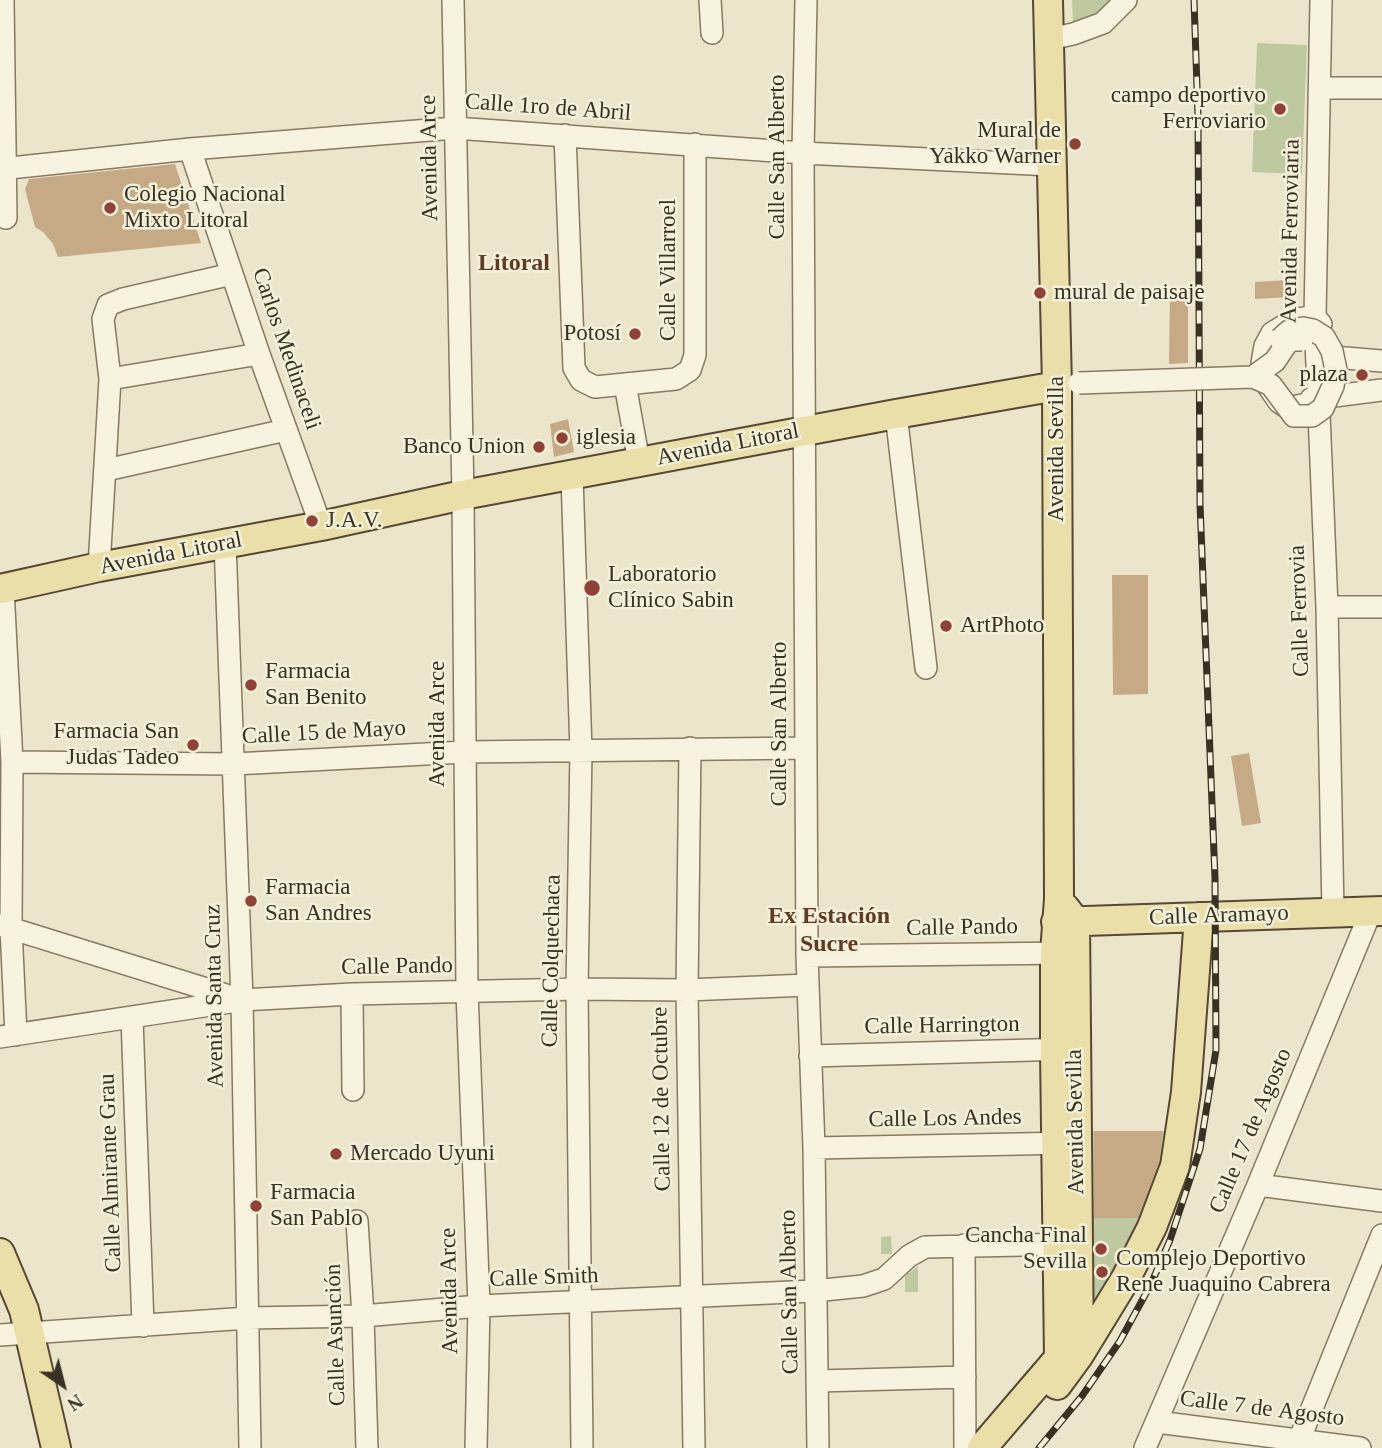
<!DOCTYPE html>
<meta charset="utf-8">
<style>
body{margin:0}
#map{position:relative;width:1382px;height:1448px;overflow:hidden;background:#ebe6cb;font-family:"Times New Roman",serif}
canvas{display:block}
.north{position:absolute;left:28px;top:1350px;width:70px;height:70px;-webkit-text-stroke:5px #f3f0da;paint-order:stroke;rotate:145deg;font-size:19px;font-weight:700;line-height:28px;text-align:center;color:#393123}
.north::after{content:'';display:block;margin:auto;width:24px;height:32px;background:#393123;clip-path:polygon(50% 0,100% 100%,50% 72%,0 100%)}
</style>
<div id="map">
<canvas width="1382" height="1448"></canvas>
<div class="north">N</div>
</div>
<script>
const ctx = document.querySelector('canvas').getContext('2d');
ctx.lineJoin = 'round';
function paint(path, color) {
  ctx.fillStyle = color;
  ctx.fill(path, 'evenodd');
}
function toPath(rows) {
  const path = new Path2D();
  for (const r of rows) {
    path.moveTo(r[0], r[1]);
    for (let i = 2; i < r.length; i += 2) path.lineTo(r[i], r[i + 1]);
  }
  return path;
}
function trace(path, color, width, dash) {
  ctx.strokeStyle = color;
  ctx.lineWidth = width;
  ctx.lineCap = dash ? 'butt' : 'round';
  ctx.setLineDash(dash || []);
  ctx.stroke(path);
}
function label(font, color, halo, rows, align = 'center') {
  ctx.font = font + ' "Times New Roman",serif';
  ctx.lineWidth = 5;
  ctx.setLineDash([]);
  ctx.textBaseline = 'middle';
  ctx.strokeStyle = halo;
  ctx.fillStyle = color;
  for (const [text, x, y, turn = 0] of rows) {
    ctx.save();
    ctx.translate(x, y);
    ctx.rotate((+turn || 0) * Math.PI / 180);
    ctx.textAlign = isNaN(turn) ? turn : align;
    if (halo) ctx.strokeText(text, 0, 0);
    ctx.fillText(text, 0, 0);
    ctx.restore();
  }
}
paint(toPath([
 [1072,0,1115,0,1106,11,1073,25],
 [1257,43,1307,45,1302,174,1252,172],
 [1089,1131,1171,1131,1161,1184,1089,1326],
 [891,1236,892,1254,881,1254,881,1237],
 [918,1266,918,1292,905,1292,905,1276]
]), '#bec9a0');
paint(toPath([
 [175,164,201,243,58,257,53,244,43,232,35,227,25,189,29,179],
 [1289,280,1289,297,1255,299,1255,282],
 [1170,292,1188,292,1188,363,1169,364],
 [568,419,574,452,554,457,550,424],
 [1112,575,1148,575,1148,694,1113,695],
 [1249,753,1261,823,1242,826,1231,756],
 [1094,1131,1163,1131,1159,1162,1138,1218,1094,1218]
]), '#c6a985');
const minor = toPath([
 [3,0,6,218],
 [453,0,463,495,467,992,479,1306,476,1448],
 [710,0,712,33],
 [806,0,803,153,807,956,814,1148,818,1448],
 [1321,0,1315,317,1327,607,1333,912],
 [1049,39,1073,34,1103,23,1126,0],
 [1320,88,1382,88],
 [565,135,574,368,581,380,595,387,676,379,690,370,695,355,695,144],
 [190,149,259,354,321,526],
 [0,169,190,149,455,128,803,153,1052,165],
 [1334,357,1382,361],
 [110,379,259,354],
 [625,384,639,462],
 [1311,399,1382,390],
 [1302,405,1288,408,1279,402,1263,379,1262,363,1265,346,1272,333,1295,319,1315,317,1321,324],
 [896,414,926,668],
 [106,470,286,430],
 [572,476,581,751,577,989,582,1448],
 [225,543,242,1000,250,1448],
 [99,567,110,379,103,319,108,305,123,299,232,274],
 [3,588,12,762,11,928,16,1035],
 [1327,607,1382,607],
 [690,748,687,990,694,1448],
 [12,762,234,764,464,752,806,748],
 [0,925,242,1000,352,994,577,989,687,990,807,985],
 [807,956,1069,953],
 [352,994,353,1090],
 [132,1018,143,1326],
 [0,1037,237,1001],
 [810,1056,1070,1049],
 [814,1148,1071,1143],
 [1258,1185,1382,1201],
 [357,1221,363,1316,367,1448],
 [964,1245,965,1448],
 [0,1335,248,1318,363,1316,479,1306,814,1291,863,1286,884,1279,909,1256,925,1247,1072,1244],
 [818,1381,965,1377],
 [1157,1422,1360,1448],
 [1145,1448,1258,1185,1371,911],
 [1296,1448,1382,1235]
]);
const major = toPath([
 [0,589,99,567,321,526,463,495,896,414,1057,386],
 [1056,922,1382,911],
 [0,1253,24,1310,56,1448],
 [1079,1355,1126,1278,1152,1227,1175,1166,1186,1092,1199,917],
 [1057,1385,1079,1355,1075,921,1065,908],
 [982,1448,1059,1358,1055,1050,1055,953,1059,899,1057,386,1048,0]
]);
trace(minor, '#877a61', 24);
trace(major, '#564834', 32);
trace(minor, '#f7f3de', 21);
trace(major, '#eadfa8', 28);
const rail = toPath([
 [1039,1448,1082,1396,1120,1341,1151,1284,1170,1240,1200,1149,1216,1050,1215,878,1200,504,1198,116,1194,0]
]);
trace(rail, '#393123', 7);
trace(rail, '#f3f0da', 4.5, [13]);
const minorBridge = toPath([
 [1253,377,1275,361,1287,343,1293,340,1302,340],
 [1079,383,1253,377,1271,385,1294,416,1312,416,1323,408,1333,386,1336,370,1332,351,1324,337,1313,330,1303,328,1289,331,1280,339]
]);
trace(minorBridge, '#877a61', 24, []);
trace(minorBridge, '#f7f3de', 21);
for (const [x, y, r, color] of [
 [1280,109,7,"#914236"],
 [1075,144,7,"#914236"],
 [110,208,7,"#914236"],
 [1040,293,7,"#914236"],
 [635,334,7,"#914236"],
 [1362,375,7,"#914236"],
 [562,438,7,"#914236"],
 [539,447,7,"#914236"],
 [312,521,7,"#914236"],
 [592,588,9,"#914236"],
 [946,626,7,"#914236"],
 [251,685,7,"#914236"],
 [193,745,7,"#914236"],
 [251,901,7,"#914236"],
 [336,1154,7,"#914236"],
 [256,1206,7,"#914236"],
 [1101,1249,7,"#914236"],
 [1102,1272,7,"#914236"]
]) {
  const dot = new Path2D();
  dot.arc(x, y, r, 0, 2 * Math.PI);
  ctx.fillStyle = color;
  ctx.fill(dot);
  trace(dot, '#f3f0da', 2.5);
}
label('23px', '#393123', '#f3f0da', [
 ["campo deportivo",1266,96,"right"],
 ["Ferroviario",1266,122,"right"],
 ["Mural de",1061,131,"right"],
 ["Yakko Warner",1061,157,"right"],
 ["Colegio Nacional",124,195],
 ["Mixto Litoral",124,221],
 ["mural de paisaje",1054,293],
 ["Potosí",621,334,"right"],
 ["plaza",1348,375,"right"],
 ["iglesia",576,438],
 ["Banco Union",525,447,"right"],
 ["J.A.V.",326,521],
 ["Laboratorio",608,575],
 ["Clínico Sabin",608,601],
 ["ArtPhoto",960,626],
 ["Farmacia",265,672],
 ["San Benito",265,698],
 ["Farmacia San",179,732,"right"],
 ["Judas Tadeo",179,758,"right"],
 ["Farmacia",265,888],
 ["San Andres",265,914],
 ["Mercado Uyuni",350,1154],
 ["Farmacia",270,1193],
 ["San Pablo",270,1219],
 ["Cancha Final",1087,1236,"right"],
 ["Sevilla",1087,1262,"right"],
 ["Complejo Deportivo",1116,1259],
 ["Rene Juaquino Cabrera",1116,1285]
], 'left');
label('23px', '#393123', '#f3f0da', [
 ["Calle 1ro de Abril",548,108,4],
 ["Calle San Alberto",778,157,-90],
 ["Avenida Arce",430,158,-91],
 ["Avenida Ferroviaria",1291,231,-89],
 ["Calle Villarroel",669,270,-90],
 ["Carlos Medinaceli",286,349,71],
 ["Avenida Litoral",728,445,-11],
 ["Avenida Sevilla",1057,449,-90],
 ["Avenida Litoral",171,554,-11],
 ["Calle Ferrovia",1300,611,-92],
 ["Avenida Arce",438,724,-90],
 ["Calle San Alberto",780,724,-90],
 ["Calle 15 de Mayo",324,733,-3],
 ["Calle Aramayo",1219,916,-2],
 ["Calle Pando",962,928,-1],
 ["Calle Colquechaca",552,961,-89],
 ["Calle Pando",397,967,-1],
 ["Avenida Santa Cruz",215,996,-91],
 ["Calle Harrington",942,1026,-1],
 ["Calle 12 de Octubre",662,1099,-91],
 ["Calle Los Andes",945,1119,-1],
 ["Avenida Sevilla",1076,1122,-91],
 ["Calle 17 de Agosto",1251,1131,-67],
 ["Calle Almirante Grau",111,1173,-92],
 ["Calle Smith",544,1278,-2],
 ["Avenida Arce",450,1291,-91],
 ["Calle San Alberto",790,1292,-91],
 ["Calle Asunción",336,1335,-92],
 ["Calle 7 de Agosto",1262,1409,7]
]);
label('bold 24px', '#623b26', '#f3f0da', [
 ["Litoral",514,264],
 ["Ex Estación",829,917],
 ["Sucre",829,945]
]);
</script>
